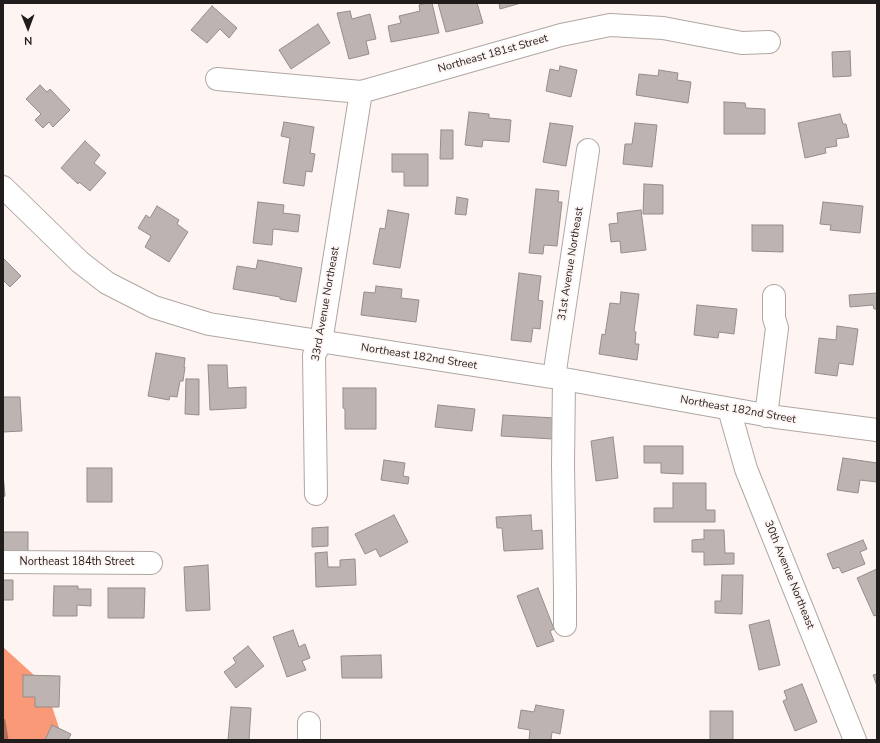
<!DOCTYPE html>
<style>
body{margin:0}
#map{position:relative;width:880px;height:743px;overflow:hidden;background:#fef5f2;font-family:"Nunito Sans",sans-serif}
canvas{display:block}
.frame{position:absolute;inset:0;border:4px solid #201d1c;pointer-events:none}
.north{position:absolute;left:8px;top:8px;width:40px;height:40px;-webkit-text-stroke:3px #fef5f2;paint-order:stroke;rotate:179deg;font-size:11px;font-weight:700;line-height:16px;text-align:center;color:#201d1c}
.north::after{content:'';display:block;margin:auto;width:14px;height:18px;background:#201d1c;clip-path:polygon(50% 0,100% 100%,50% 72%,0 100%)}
</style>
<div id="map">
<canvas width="880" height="743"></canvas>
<div class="frame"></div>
<div class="north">N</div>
</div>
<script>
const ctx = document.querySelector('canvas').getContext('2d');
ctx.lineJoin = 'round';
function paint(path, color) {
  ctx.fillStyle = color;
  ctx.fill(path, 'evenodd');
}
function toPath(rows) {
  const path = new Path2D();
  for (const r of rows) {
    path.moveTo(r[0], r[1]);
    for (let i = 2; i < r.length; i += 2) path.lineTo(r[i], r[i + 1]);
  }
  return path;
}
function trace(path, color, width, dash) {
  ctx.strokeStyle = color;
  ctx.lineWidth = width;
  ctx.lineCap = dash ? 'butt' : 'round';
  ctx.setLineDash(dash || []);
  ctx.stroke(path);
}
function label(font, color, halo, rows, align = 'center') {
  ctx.font = font + ' "Nunito Sans",sans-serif';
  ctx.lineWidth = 3.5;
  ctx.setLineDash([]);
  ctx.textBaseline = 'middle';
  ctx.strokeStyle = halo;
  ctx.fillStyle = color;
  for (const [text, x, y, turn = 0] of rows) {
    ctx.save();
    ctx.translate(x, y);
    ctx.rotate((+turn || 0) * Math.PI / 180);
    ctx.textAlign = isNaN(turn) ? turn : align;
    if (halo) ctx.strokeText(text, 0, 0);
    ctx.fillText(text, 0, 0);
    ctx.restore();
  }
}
paint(toPath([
 [3,647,45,685,63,740,3,740]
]), '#f99978');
trace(toPath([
 [3,721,6,740]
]), '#b37058', 5);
const building = toPath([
 [426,3,432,3,439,33,391,42,388,26,401,23,399,16,420,11,419,5,426,3],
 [438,3,477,3,483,23,446,32,438,3],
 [499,3,521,3,500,9,499,3],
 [212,6,237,28,229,38,220,29,207,43,191,30,212,6],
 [350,11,352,19,370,14,376,39,366,41,369,54,349,59,337,13,350,11],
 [318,24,330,43,291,69,279,50,318,24],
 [850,51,851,76,833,77,832,52,850,51],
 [560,66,577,70,571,97,546,91,550,69,559,71,560,66],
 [659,70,678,73,677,80,691,82,688,103,636,95,639,74,658,76,659,70],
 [40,85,47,92,50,89,70,110,53,127,49,122,43,128,35,120,41,114,26,99,40,85],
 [724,102,745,103,746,108,765,109,765,134,724,134,724,102],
 [469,112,489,114,489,118,511,120,509,142,483,140,482,147,465,145,469,112],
 [840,114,843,124,846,124,849,137,836,139,837,146,825,148,826,153,805,158,798,123,840,114],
 [284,122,314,127,310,153,315,154,312,172,306,171,304,186,283,183,290,138,281,136,284,122],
 [550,123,573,126,566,166,543,162,550,123],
 [635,123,657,125,652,167,623,164,625,144,632,144,635,123],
 [441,130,453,130,453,159,440,159,441,130],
 [85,141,100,155,94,163,106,173,90,191,79,182,78,184,61,168,85,141],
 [392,154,428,154,428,186,404,186,404,172,392,172,392,154],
 [644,184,663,185,663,214,643,214,644,184],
 [536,189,559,191,558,202,562,202,557,246,544,245,543,254,529,253,536,189],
 [457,197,468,199,466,215,455,214,457,197],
 [258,202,284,205,283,213,300,215,298,232,273,229,272,245,253,243,258,202],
 [823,202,863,206,860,233,830,230,831,225,820,224,823,202],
 [157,206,179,220,177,224,188,232,169,262,145,247,151,236,138,228,146,215,150,218,157,206],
 [388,210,409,214,400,268,373,264,380,228,385,229,388,210],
 [641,210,646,250,621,253,620,241,611,242,609,224,618,223,617,213,641,210],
 [752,225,783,225,783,252,752,251,752,225],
 [3,258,21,276,10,287,3,280,3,258],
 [258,260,302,268,296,302,280,299,280,297,233,289,237,266,256,269,258,260],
 [519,273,541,276,538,300,543,301,540,329,533,328,531,342,511,340,519,273],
 [376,286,402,289,401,298,419,300,416,322,361,315,364,292,375,293,376,286],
 [621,292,639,294,634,331,636,332,635,344,639,344,637,360,599,354,602,334,605,335,610,303,620,304,621,292],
 [877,293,877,309,874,309,873,305,850,307,849,295,877,293],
 [697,305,737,309,734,334,719,332,718,338,694,335,697,305],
 [837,326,858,329,853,365,839,363,837,376,815,373,819,338,836,340,837,326],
 [156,353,185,358,184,367,185,367,183,381,180,381,177,397,170,396,169,400,148,396,156,353],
 [208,365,227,365,228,388,246,387,246,408,210,410,208,365],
 [186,379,199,379,199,415,185,414,186,379],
 [343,388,376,388,376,429,345,429,345,409,343,408,343,388],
 [3,397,20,397,22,431,3,432,3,397],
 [438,405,475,409,472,431,435,427,438,405],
 [503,415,555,418,553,439,501,436,503,415],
 [613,437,618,478,596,481,591,441,613,437],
 [644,446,683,446,683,474,661,473,661,463,644,463,644,446],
 [843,458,877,463,877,482,860,480,858,493,837,490,843,458],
 [384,460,405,463,403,476,409,477,408,484,381,480,384,460],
 [87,468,112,468,112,502,87,502,87,468],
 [3,473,5,496,3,497,3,473],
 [673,483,706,483,706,510,715,510,715,522,654,522,654,508,673,508,673,483],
 [394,515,408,542,380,557,376,549,365,554,355,534,394,515],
 [531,515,532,531,542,530,543,549,504,551,502,528,497,528,496,517,531,515],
 [328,527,328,546,312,547,312,528,328,527],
 [704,530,724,530,725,553,734,553,734,564,704,565,704,552,692,552,692,540,704,539,704,530],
 [3,532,28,532,28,552,3,552,3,532],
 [863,540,867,549,860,552,865,564,842,573,839,567,833,569,827,554,863,540],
 [327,552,328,567,340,567,340,560,355,559,356,585,316,587,315,553,327,552],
 [208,565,210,610,186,611,184,567,208,565],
 [877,569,877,615,874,616,857,578,877,569],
 [722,575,743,575,742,614,715,613,715,601,721,601,722,575],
 [3,580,13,580,13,600,3,600,3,580],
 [54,586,78,586,78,589,91,589,91,606,77,605,77,616,53,616,54,586],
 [108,588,145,588,144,618,108,618,108,588],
 [538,588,554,629,550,631,554,641,537,647,517,596,538,588],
 [769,620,780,665,759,670,749,625,769,620],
 [293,630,299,647,305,644,310,658,302,661,306,670,287,677,273,637,293,630],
 [248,646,264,666,236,688,224,672,236,663,233,658,248,646],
 [381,655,382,678,342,678,341,656,381,655],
 [877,674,877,686,873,675,877,674],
 [23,675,60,676,59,707,35,707,35,697,23,697,23,675],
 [802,684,817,722,795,731,783,701,787,699,784,691,802,684],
 [536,705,564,710,560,734,552,732,551,740,529,740,530,730,518,728,521,710,534,712,536,705],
 [231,707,251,708,249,740,228,740,231,707],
 [710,711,733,711,733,740,710,740,710,711],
 [52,725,71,734,68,740,45,740,52,725]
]);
paint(building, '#bdb4b2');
trace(building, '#958d8b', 1);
const minor = toPath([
 [217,79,361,92,561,35,610,25,663,28,742,43,769,42],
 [3,187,80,262,107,283,154,307,209,324,564,379,776,417,877,430],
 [554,377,588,150],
 [564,379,563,465,565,591,565,625],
 [729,409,746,469,855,740],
 [766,416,777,328,774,318,774,296],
 [316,494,314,355,321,342,361,92],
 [3,562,151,563],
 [309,723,309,740]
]);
trace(minor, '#afa7a4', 24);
trace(minor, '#fff', 22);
label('11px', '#201d1c', '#fef5f2', [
 ["Northeast 181st Street",493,54,-16],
 ["31st Avenue Northeast",571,264,-81],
 ["33rd Avenue Northeast",326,304,-80],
 ["Northeast 182nd Street",419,357,9],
 ["Northeast 182nd Street",738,410,10],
 ["Northeast 184th Street",77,562],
 ["30th Avenue Northeast",789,575,68]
]);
</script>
